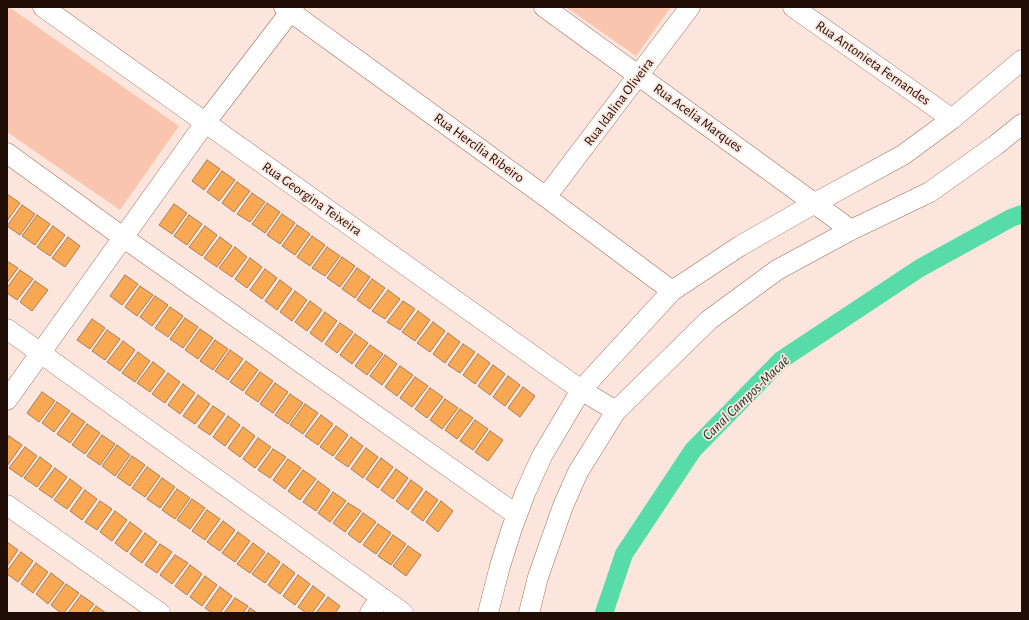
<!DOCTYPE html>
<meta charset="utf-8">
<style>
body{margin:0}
#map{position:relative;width:1029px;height:620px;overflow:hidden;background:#fce5dc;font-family:"Alegreya Sans",sans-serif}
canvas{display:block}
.frame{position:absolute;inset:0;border:8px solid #200e06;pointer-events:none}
</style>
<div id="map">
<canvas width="1029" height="620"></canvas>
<div class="frame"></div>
</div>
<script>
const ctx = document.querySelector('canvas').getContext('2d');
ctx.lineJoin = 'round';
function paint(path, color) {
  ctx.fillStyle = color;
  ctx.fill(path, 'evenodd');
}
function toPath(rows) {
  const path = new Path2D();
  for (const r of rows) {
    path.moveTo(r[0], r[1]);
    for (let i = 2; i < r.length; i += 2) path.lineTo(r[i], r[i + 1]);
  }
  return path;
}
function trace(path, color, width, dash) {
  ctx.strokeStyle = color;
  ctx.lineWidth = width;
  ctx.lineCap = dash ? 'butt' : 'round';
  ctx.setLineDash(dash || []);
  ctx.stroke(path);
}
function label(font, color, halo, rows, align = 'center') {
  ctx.font = font + ' "Alegreya Sans",sans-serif';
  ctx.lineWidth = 3.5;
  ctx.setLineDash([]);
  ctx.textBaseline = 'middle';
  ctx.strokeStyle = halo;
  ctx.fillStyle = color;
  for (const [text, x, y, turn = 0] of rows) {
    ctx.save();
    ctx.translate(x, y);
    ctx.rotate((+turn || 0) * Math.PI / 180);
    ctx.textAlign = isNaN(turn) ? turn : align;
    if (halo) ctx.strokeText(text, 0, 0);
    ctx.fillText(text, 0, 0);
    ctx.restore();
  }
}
paint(toPath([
 [7,7,9,7,179,126,120,210,7,132],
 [566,7,671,7,636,56]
]), '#f9c5ae');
trace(toPath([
 [604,613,624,554,693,450,781,360,920,268,1011,218,1022,214]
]), '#57dca9', 18);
const building = toPath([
 [207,160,220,169,204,190,192,181,207,160],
 [222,171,235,180,219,201,207,192,222,171],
 [237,182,250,191,234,212,222,203,237,182],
 [252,193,265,202,250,222,237,214,252,193],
 [7,194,20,203,7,221,7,194],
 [267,203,280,212,265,233,252,224,267,203],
 [174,204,187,213,172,234,159,225,174,204],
 [22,205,35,214,20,235,7,226,22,205],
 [282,214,295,223,280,244,267,235,282,214],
 [37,215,50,224,35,245,22,236,37,215],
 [189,215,202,224,187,245,174,236,189,215],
 [297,225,310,234,295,255,282,246,297,225],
 [53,226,65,235,50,256,37,247,53,226],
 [205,226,217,235,202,256,189,247,205,226],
 [312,236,325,245,310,266,297,257,312,236],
 [68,237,80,246,65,267,52,258,68,237],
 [220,237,232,246,217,267,204,258,220,237],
 [235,247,247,257,232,277,219,268,235,247],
 [327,247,340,256,325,276,312,268,327,247],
 [342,257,355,266,340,287,327,278,342,257],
 [250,258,262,267,247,288,235,279,250,258],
 [7,261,18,268,7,283,7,261],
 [357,268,370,277,355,298,342,289,357,268],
 [265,269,277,278,262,299,250,290,265,269],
 [20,270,33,279,17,300,7,293,7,288,20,270],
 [125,275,138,284,122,305,110,296,125,275],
 [372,279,385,288,370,309,357,300,372,279],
 [280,280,292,289,277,310,265,301,280,280],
 [35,281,48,290,32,311,20,302,35,281],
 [140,286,153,295,137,316,125,307,140,286],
 [388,290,400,299,385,319,372,311,388,290],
 [295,291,307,300,292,321,280,312,295,291],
 [155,296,168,305,152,326,140,317,155,296],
 [310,301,322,310,307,331,295,322,310,301],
 [403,301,415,309,400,330,387,322,403,301],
 [170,307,183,316,168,337,155,328,170,307],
 [418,311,430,320,415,341,402,332,418,311],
 [325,312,337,321,322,342,310,333,325,312],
 [185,318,198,327,183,348,170,339,185,318],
 [92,319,105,328,90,349,77,340,92,319],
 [433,322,445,331,430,352,417,343,433,322],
 [340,323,353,332,337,353,325,344,340,323],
 [200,329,213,338,198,359,185,350,200,329],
 [107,330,120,339,105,360,92,351,107,330],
 [448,333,460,342,445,363,433,354,448,333],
 [355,334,368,343,352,364,340,355,355,334],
 [215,340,228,349,213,370,200,361,215,340],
 [123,341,135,350,120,371,107,362,123,341],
 [463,344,475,352,460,373,448,365,463,344],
 [370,345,383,354,367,375,355,366,370,345],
 [230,350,243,359,228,380,215,371,230,350],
 [138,352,150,361,135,382,122,373,138,352],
 [478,354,490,363,475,384,463,375,478,354],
 [385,355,397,364,382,385,370,376,385,355],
 [246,361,258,370,243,391,230,382,246,361],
 [153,362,165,371,150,392,137,383,153,362],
 [493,365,505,374,490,395,478,386,493,365],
 [400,366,413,375,397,396,385,387,400,366],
 [260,372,273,381,258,402,245,393,260,372],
 [168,373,180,382,165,403,152,394,168,373],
 [508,376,520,385,505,406,493,397,508,376],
 [415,377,428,386,412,407,400,398,415,377],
 [275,383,288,392,273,413,260,404,275,383],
 [183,384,195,393,180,414,168,405,183,384],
 [523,387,535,396,520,417,508,408,523,387],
 [430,388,443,397,427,418,415,409,430,388],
 [42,392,55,401,39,422,27,413,42,392],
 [290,394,303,403,288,424,275,415,290,394],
 [198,395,210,404,195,424,183,416,198,395],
 [445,399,458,408,442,429,430,420,445,399],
 [57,402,70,411,54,432,42,423,57,402],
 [305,404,318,413,303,434,290,425,305,404],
 [213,406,225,414,210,435,198,427,213,406],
 [460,409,473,418,457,439,445,430,460,409],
 [72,413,85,422,70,443,57,434,72,413],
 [321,415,333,424,318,445,305,436,321,415],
 [228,416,240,425,225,446,213,437,228,416],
 [475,420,488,429,473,450,460,441,475,420],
 [87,424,100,433,85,454,72,445,87,424],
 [336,426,348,435,333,456,320,447,336,426],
 [243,427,255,436,240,457,228,448,243,427],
 [490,431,503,440,488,461,475,452,490,431],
 [102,435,115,444,100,465,87,456,102,435],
 [9,436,22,445,7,466,7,439,9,436],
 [351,437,363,446,348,467,335,458,351,437],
 [258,438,271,447,255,468,243,459,258,438],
 [117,445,130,455,115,476,102,466,117,445],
 [25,447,37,456,22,477,9,468,25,447],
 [366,448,378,457,363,478,351,469,366,448],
 [273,449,286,457,270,478,258,470,273,449],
 [132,456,145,465,130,486,117,477,132,456],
 [40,457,52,466,37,487,24,478,40,457],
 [381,458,393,467,378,488,366,479,381,458],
 [288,459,301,468,285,489,273,480,288,459],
 [147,467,160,476,145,497,132,488,147,467],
 [55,468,67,477,52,498,39,489,55,468],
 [396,469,408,478,393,499,381,490,396,469],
 [303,470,316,479,300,500,288,491,303,470],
 [162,478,175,487,160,508,147,499,162,478],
 [70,479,82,488,67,509,54,500,70,479],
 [411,480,423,489,408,510,396,501,411,480],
 [318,481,330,490,316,511,303,502,318,481],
 [177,489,190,498,175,519,162,510,177,489],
 [85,490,97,499,82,520,70,511,85,490],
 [426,491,438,500,423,521,411,512,426,491],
 [333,492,346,501,330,522,318,513,333,492],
 [192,499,205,508,190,529,177,520,192,499],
 [100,501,112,509,97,530,85,522,100,501],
 [441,501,453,511,438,532,426,522,441,501],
 [348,503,361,511,345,532,333,523,348,503],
 [207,510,220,519,205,540,192,531,207,510],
 [115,511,127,520,112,541,100,532,115,511],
 [363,513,376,522,360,543,348,534,363,513],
 [223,521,235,530,220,551,207,542,223,521],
 [130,522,142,531,127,552,115,543,130,522],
 [378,524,391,533,376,554,363,545,378,524],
 [238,532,250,541,235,562,222,553,238,532],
 [145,533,157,542,142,563,130,554,145,533],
 [393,535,406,544,391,565,378,556,393,535],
 [7,542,18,550,7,566,7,542],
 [253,543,265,552,250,573,237,564,253,543],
 [160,544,172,552,157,573,145,565,160,544],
 [408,546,421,555,406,576,393,566,408,546],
 [21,552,33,561,18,582,7,574,7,571,21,552],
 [268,553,280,562,265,583,252,574,268,553],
 [175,555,188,563,172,584,160,575,175,555],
 [36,563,48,572,33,593,21,584,36,563],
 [283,564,295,573,280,594,268,585,283,564],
 [190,565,202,574,187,595,175,586,190,565],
 [51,573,64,583,48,604,36,594,51,573],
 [298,575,310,584,295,605,283,596,298,575],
 [205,576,217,585,202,606,190,597,205,576],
 [66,584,79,593,64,613,61,613,51,605,66,584],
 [313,586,325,595,312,613,306,613,298,607,313,586],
 [220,587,232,596,220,613,212,613,205,608,220,587],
 [81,595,94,604,87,613,68,613,81,595],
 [328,597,340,606,335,613,316,613,328,597],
 [235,598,248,606,243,613,224,613,235,598],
 [96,606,106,613,91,613,96,606],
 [250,608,257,613,247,613,250,608]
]);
paint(building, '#f8a853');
trace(building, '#a47e59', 1);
const minor = toPath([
 [43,7,581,390,616,411],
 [284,7,546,197,672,291],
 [544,7,851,230],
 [793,7,952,119],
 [7,153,124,238,517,515],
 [546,197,690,7],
 [7,329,403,613],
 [7,400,205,123,294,7],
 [7,505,160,613],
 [370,613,381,597],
 [488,613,500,566,512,528,526,491,542,456,581,390,672,291,740,246,815,203,903,155,952,119,1022,60],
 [529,613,538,577,563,506,578,472,616,411,709,320,777,270,851,230,930,192,996,145,1022,124]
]);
trace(minor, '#a06f59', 21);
trace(minor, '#fff', 20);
label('14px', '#200e06', '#fce5dc', [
 ["Rua Antonieta Fernandes",873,63,35],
 ["Rua Idalina Oliveira",619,102,-53],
 ["Rua Acelia Marques",698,118,36],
 ["Rua Hercília Ribeiro",479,148,36],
 ["Rua Georgina Teixeira",312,199,35]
]);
label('italic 15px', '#182e25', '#fce5dc', [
 ["Canal Campos-Macaé",746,398,-44]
]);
</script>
